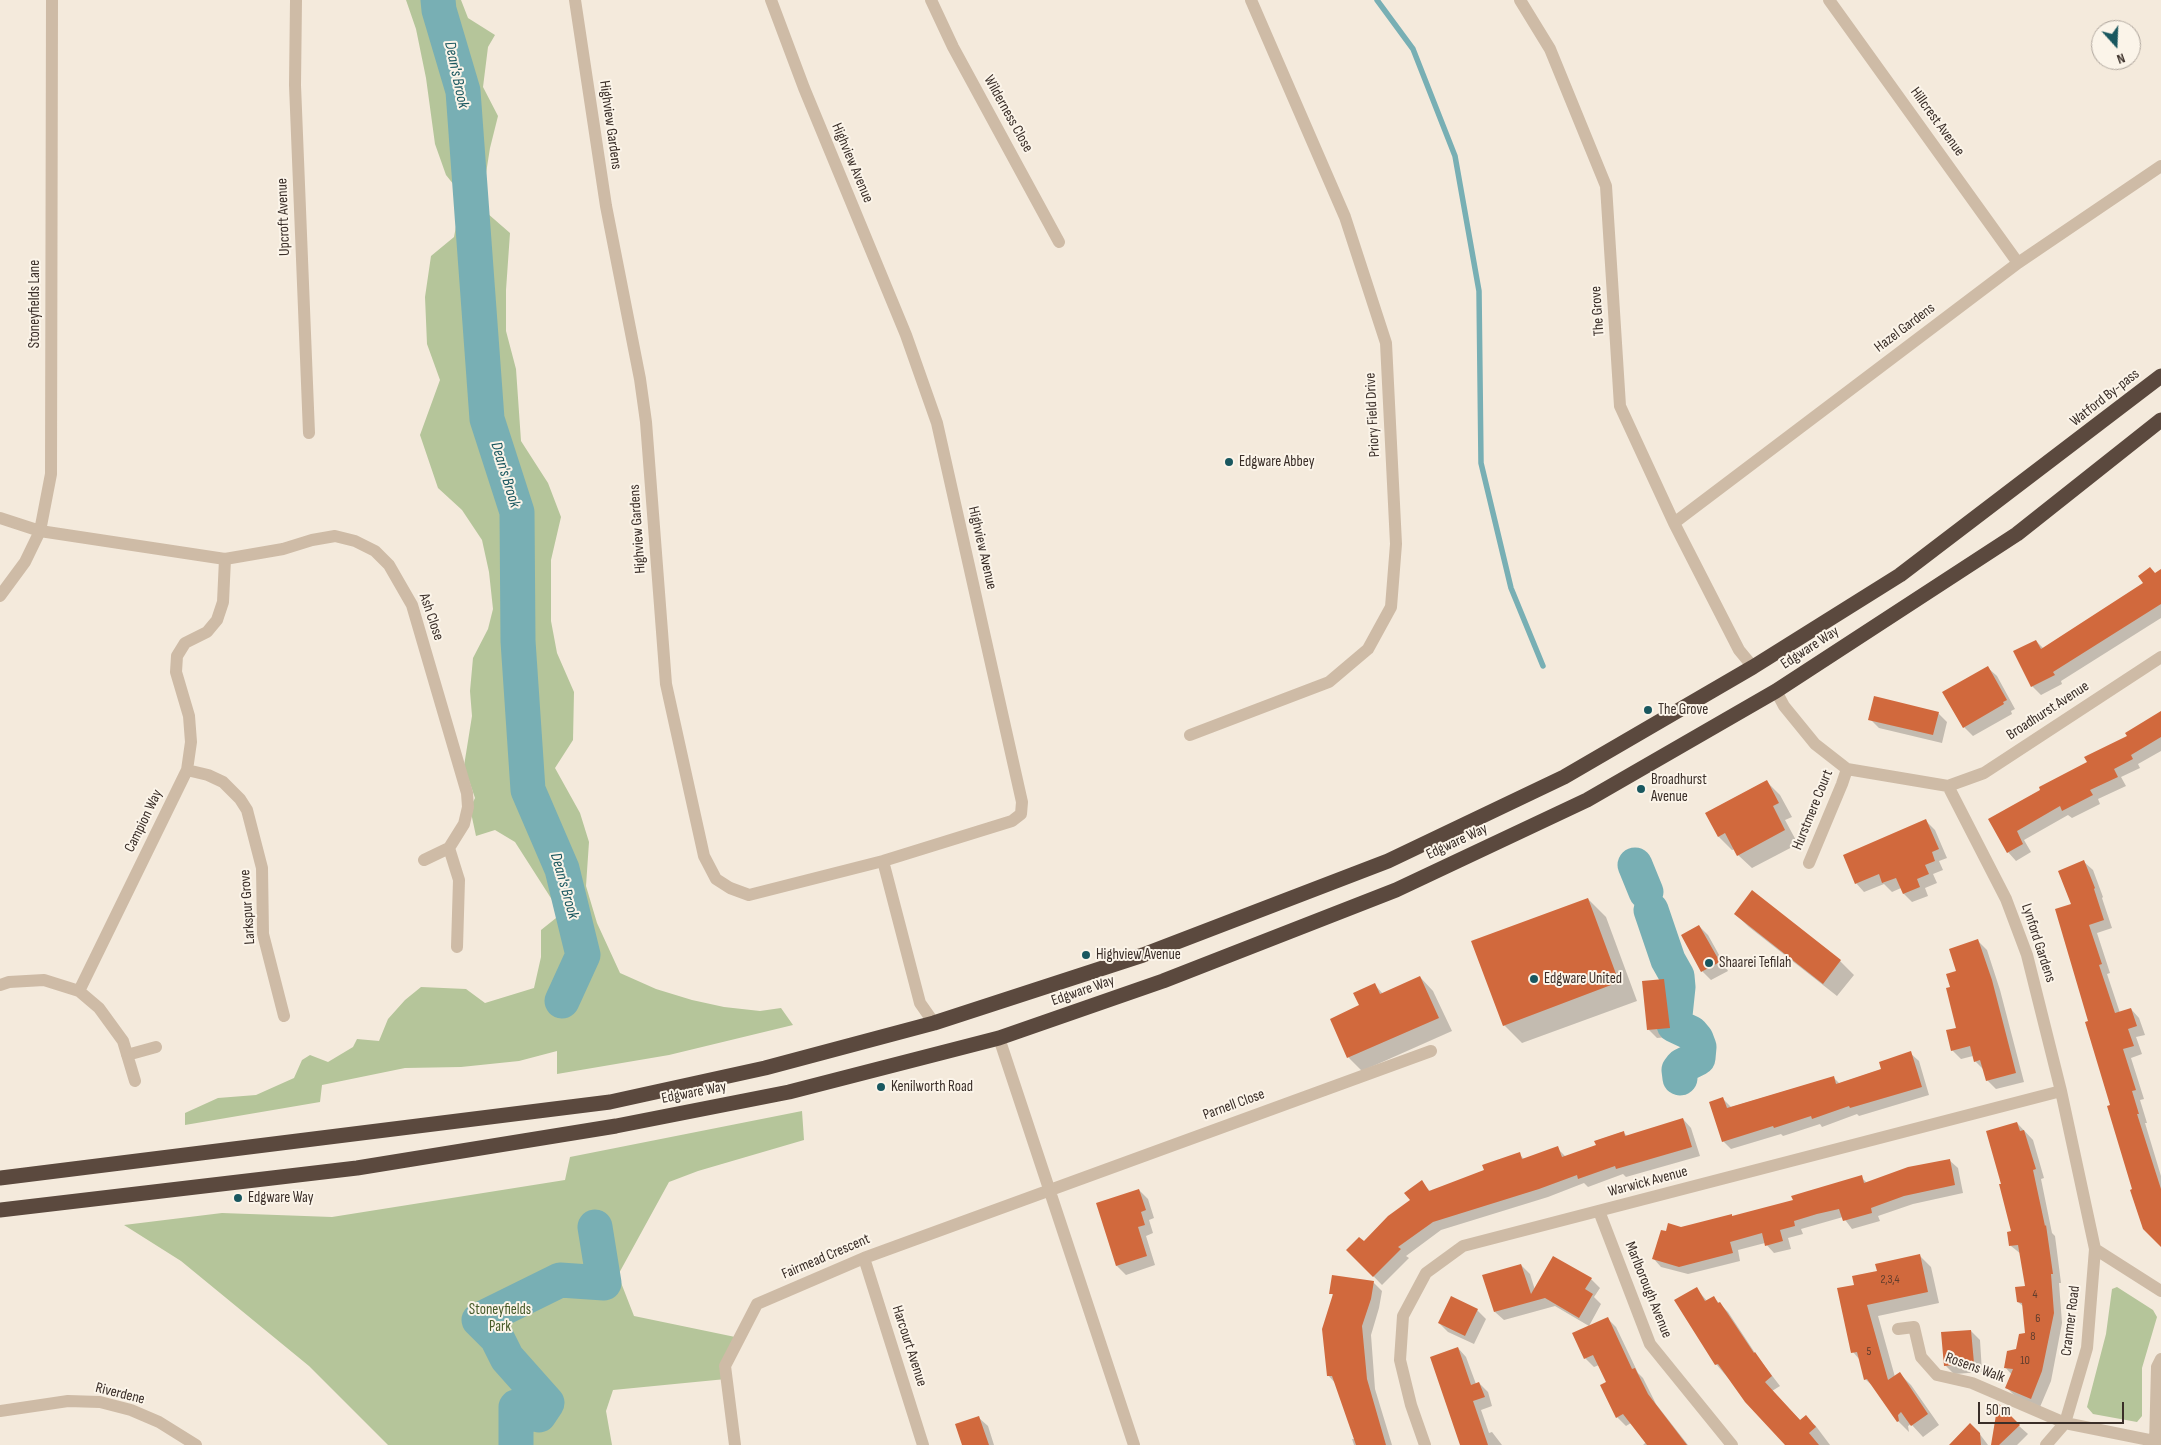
<!DOCTYPE html>
<style>
body{margin:0}
#map{position:relative;width:2161px;height:1445px;overflow:hidden;background:#f4eadc;font-family:"Sofia Sans Condensed",sans-serif}
canvas{display:block}
.north{position:absolute;left:2091px;top:20px;width:50px;height:50px;box-sizing:border-box;background:#fbf4e9;border:1px solid #aea59c;border-radius:50%;rotate:160deg;font-size:14px;font-weight:700;line-height:20px;text-align:center;color:#3a2e28}
.north::after{content:'';display:block;margin:auto;width:18px;height:22px;background:#19575f;clip-path:polygon(50% 0,100% 100%,50% 72%,0 100%)}
.scale{position:absolute;left:1978px;top:1402px;width:146px;height:22px;box-sizing:border-box;border:2px solid #3a2e28;border-top:0;padding-left:6px;font-size:15px;line-height:18px;white-space:nowrap;color:#3a2e28;-webkit-text-stroke:4px #fbf4e9;paint-order:stroke}
</style>
<div id="map">
<canvas width="2161" height="1445"></canvas>
<div class="north">N</div>
<div class="scale">50 m</div>
</div>
<script>
const ctx = document.querySelector('canvas').getContext('2d');
ctx.lineJoin = 'round';
function paint(path, color) {
  ctx.fillStyle = color;
  ctx.fill(path, 'evenodd');
}
function toPath(rows) {
  const path = new Path2D();
  for (const r of rows) {
    path.moveTo(r[0], r[1]);
    for (let i = 2; i < r.length; i += 2) path.lineTo(r[i], r[i + 1]);
  }
  return path;
}
function trace(path, color, width, dash) {
  ctx.strokeStyle = color;
  ctx.lineWidth = width;
  ctx.lineCap = dash ? 'butt' : 'round';
  ctx.setLineDash(dash || []);
  ctx.stroke(path);
}
function label(font, color, halo, rows, align = 'center') {
  ctx.font = font + ' "Sofia Sans Condensed",sans-serif';
  ctx.lineWidth = 4;
  ctx.setLineDash([]);
  ctx.textBaseline = 'middle';
  ctx.strokeStyle = halo;
  ctx.fillStyle = color;
  for (const [text, x, y, turn = 0] of rows) {
    ctx.save();
    ctx.translate(x, y);
    ctx.rotate((+turn || 0) * Math.PI / 180);
    ctx.textAlign = isNaN(turn) ? turn : align;
    if (halo) ctx.strokeText(text, 0, 0);
    ctx.fillText(text, 0, 0);
    ctx.restore();
  }
}
paint(toPath([
 [406,0,461,0,468,18,495,35,488,47,483,87,498,116,490,148,484,186,458,190,446,175,435,144,426,78,416,29],
 [487,213,510,233,506,290,506,331,516,369,521,441,548,483,561,517,551,560,551,621,557,653,574,692,573,740,555,768,580,813,589,842,586,886,597,923,620,973,656,989,692,1000,724,1007,760,1011,781,1008,793,1025,669,1055,557,1074,557,1051,519,1061,461,1067,405,1068,322,1085,320,1102,185,1125,185,1113,218,1098,256,1095,294,1078,302,1060,310,1055,328,1062,353,1047,357,1039,379,1041,388,1019,405,1000,421,987,466,989,485,1003,534,988,541,957,541,930,556,918,556,906,515,842,495,830,476,836,470,808,475,798,464,766,472,716,470,691,473,658,488,629,493,609,489,572,482,540,462,510,438,488,420,435,440,380,427,344,425,297,431,256,454,237,458,216],
 [802,1111,804,1140,698,1171,669,1182,618,1275,634,1316,740,1338,726,1379,613,1390,606,1411,612,1445,388,1445,309,1366,181,1261,124,1225,222,1213,332,1217,565,1180,570,1157],
 [2117,1287,2153,1310,2157,1317,2142,1368,2142,1416,2137,1422,2093,1414,2087,1407,2106,1334,2112,1289]
]), '#b5c59a');
paint(toPath([
 [2161,570,2161,618,2061,681,2062,684,2041,695,2032,686,2036,641,2044,649,2145,583],
 [1988,668,1997,676,2015,709,2011,711,2012,714,1973,736,1964,727],
 [1938,713,1947,722,1942,743,1879,728,1870,719],
 [2161,713,2161,751,2138,764,2140,768,2121,777,2126,786,2098,799,2100,804,2072,818,2068,815,2024,840,2031,852,2016,861,2008,852,1989,820,2088,763],
 [1766,781,1780,795,1792,817,1785,820,1798,844,1752,868,1738,855,1735,849,1732,850,1719,837,1706,813],
 [1926,821,1935,830,1947,858,1939,861,1943,870,1933,874,1937,883,1925,888,1928,896,1912,902,1904,894,1901,888,1892,892,1884,884,1864,892,1856,883],
 [2084,862,2093,870,2103,897,2102,898,2112,928,2097,933,2110,973,2107,974,2120,1013,2131,1009,2139,1018,2145,1035,2136,1037,2142,1054,2131,1058,2144,1099,2140,1100,2147,1123,2145,1123,2161,1176,2161,1245,2112,1106,2090,1022,2073,904],
 [1752,892,1840,961,1854,975,1837,996,1749,927,1735,914],
 [1588,899,1606,917,1637,1001,1522,1043,1504,1025],
 [1699,926,1708,935,1728,971,1711,980,1702,971],
 [1978,941,1987,950,2000,990,2024,1082,1996,1089,1987,1080,1984,1070,1975,1061,1973,1056,1961,1059,1952,1050,1957,1029,1952,987,1958,972],
 [1420,977,1433,991,1452,1031,1362,1071,1349,1058,1332,1019,1360,1006,1375,985,1383,994],
 [1664,980,1673,989,1678,1036,1657,1038,1649,1030],
 [1910,1053,1919,1061,1929,1095,1859,1116,1857,1114,1822,1127,1820,1124,1783,1136,1781,1134,1731,1149,1723,1141,1723,1099,1731,1107,1833,1077,1840,1084,1883,1070],
 [1683,1119,1691,1128,1700,1156,1626,1177,1623,1174,1588,1187,1584,1183,1548,1197,1441,1230,1406,1256,1409,1258,1382,1285,1348,1250,1364,1243,1411,1200,1421,1182,1431,1192,1485,1170,1519,1154,1525,1160,1557,1148,1566,1157,1598,1146,1624,1133,1627,1136],
 [2017,1123,2033,1140,2044,1178,2041,1179,2052,1233,2055,1236,2061,1283,2059,1283,2062,1323,2051,1381,2040,1407,2016,1397,2007,1388,2012,1375,2005,1367,2027,1334,2024,1307,2018,1302,2026,1287,2021,1254,2011,1246],
 [1949,1160,1958,1168,1963,1193,1913,1204,1878,1216,1880,1221,1852,1229,1843,1217,1801,1229,1803,1234,1788,1238,1791,1249,1774,1253,1765,1243,1738,1250,1740,1261,1688,1274,1661,1267,1653,1258,1667,1233,1731,1215,1733,1217,1794,1201,1861,1177,1867,1183],
 [1139,1190,1148,1199,1154,1218,1149,1220,1153,1233,1146,1236,1155,1265,1126,1275,1117,1266,1098,1204],
 [1920,1256,1931,1267,1939,1303,1878,1316,1895,1377,1900,1374,1911,1385,1939,1425,1923,1437,1911,1424,1908,1426,1909,1432,1898,1421,1877,1390,1865,1379,1860,1360,1853,1352,1856,1286,1878,1272],
 [1521,1265,1530,1274,1535,1290,1591,1279,1600,1288,1594,1297,1601,1304,1589,1326,1555,1306,1504,1320,1495,1312],
 [1373,1282,1382,1291,1379,1308,1371,1335,1375,1389,1392,1445,1354,1445,1352,1439,1355,1439,1336,1384,1328,1375,1334,1296,1331,1293],
 [1696,1288,1707,1301,1714,1298,1728,1312,1757,1356,1780,1386,1772,1391,1801,1421,1815,1425,1830,1445,1786,1445,1716,1364],
 [1477,1310,1486,1319,1474,1344,1448,1332,1439,1323],
 [1607,1318,1616,1327,1638,1373,1643,1378,1656,1404,1688,1445,1643,1445,1646,1442,1631,1423,1626,1426,1617,1417,1607,1383,1599,1365,1594,1367,1585,1358],
 [1971,1331,1980,1340,1982,1372,1954,1374,1945,1365],
 [1458,1348,1466,1357,1476,1384,1479,1383,1488,1392,1492,1406,1481,1410,1489,1433,1492,1432,1502,1445,1461,1445],
 [979,1418,988,1426,994,1445,963,1445],
 [2019,1426,2028,1434,2017,1445,1992,1445],
 [1979,1433,1988,1445,1950,1445]
]), '#0003');
trace(toPath([
 [1377,0,1413,49,1455,156,1479,291,1481,463,1511,588,1543,666]
]), '#78afb4', 5.5);
trace(toPath([
 [438,0,439,10,463,91,487,419,517,512,518,641,528,790,562,869,583,955,562,1001],
 [1635,865,1646,892],
 [1651,910,1668,960,1677,976,1678,987,1674,1025,1691,1033,1696,1039,1699,1047,1698,1058,1682,1066,1679,1070,1680,1078],
 [516,1445,516,1407,539,1415,547,1403,507,1358,497,1338,479,1320,560,1280,604,1283,595,1227]
]), '#78afb4', 35);
paint(toPath([
 [2150,567,2155,573,2161,569,2161,604,2053,672,2055,675,2031,687,2013,651,2036,640,2041,649,2143,583,2138,576],
 [1988,666,2007,700,2003,702,2004,704,1963,728,1942,692],
 [1874,696,1939,712,1933,735,1868,720],
 [2161,711,2161,737,2131,755,2133,759,2114,769,2118,777,2090,790,2093,795,2062,811,2060,806,2017,831,2023,844,2007,853,1988,819,2040,790,2039,787,2087,762,2084,757,2127,736,2125,733],
 [1767,780,1779,803,1773,806,1785,830,1737,856,1725,833,1718,837,1705,813],
 [1926,819,1939,849,1932,852,1935,861,1925,865,1929,874,1917,879,1920,887,1903,894,1896,878,1882,883,1879,874,1855,884,1843,855],
 [2084,860,2095,888,2094,889,2104,920,2089,925,2102,964,2099,965,2115,1013,2131,1008,2137,1026,2128,1029,2134,1046,2123,1049,2136,1090,2132,1091,2139,1114,2137,1114,2161,1189,2161,1247,2143,1229,2130,1190,2132,1189,2107,1106,2110,1105,2085,1022,2088,1021,2055,909,2071,904,2058,871],
 [1752,890,1841,960,1823,984,1734,914],
 [1588,898,1619,982,1503,1026,1471,941],
 [1699,925,1720,962,1701,972,1681,935],
 [1978,939,1992,980,2016,1073,1986,1081,1980,1060,1974,1062,1970,1046,1951,1051,1946,1030,1956,1028,1946,988,1950,987,1946,974,1956,971,1949,949],
 [1420,976,1439,1018,1347,1058,1330,1019,1359,1005,1353,993,1375,983,1380,994],
 [1664,979,1670,1028,1647,1030,1642,981],
 [1911,1051,1922,1087,1850,1108,1849,1106,1812,1119,1811,1116,1774,1128,1773,1126,1722,1142,1709,1102,1723,1097,1727,1108,1834,1076,1836,1084,1881,1069,1879,1062],
 [1683,1118,1692,1147,1616,1169,1615,1166,1578,1179,1577,1175,1539,1189,1433,1222,1398,1247,1401,1249,1373,1277,1346,1250,1359,1237,1364,1241,1388,1216,1410,1200,1404,1193,1422,1180,1429,1191,1484,1170,1482,1165,1520,1152,1522,1159,1558,1146,1562,1157,1596,1145,1594,1141,1624,1131,1625,1136],
 [2017,1122,2020,1131,2024,1130,2036,1169,2033,1170,2045,1226,2046,1225,2053,1274,2051,1274,2054,1313,2042,1371,2031,1399,2005,1388,2013,1369,2004,1368,2007,1351,2016,1349,2019,1334,2025,1333,2022,1303,2017,1302,2015,1287,2025,1286,2018,1245,2009,1246,2007,1232,2011,1231,1999,1184,2001,1184,1986,1131],
 [1950,1159,1955,1185,1904,1196,1871,1208,1872,1213,1843,1221,1839,1209,1817,1214,1794,1221,1795,1226,1780,1230,1783,1241,1765,1246,1762,1233,1730,1242,1733,1253,1679,1267,1652,1259,1661,1230,1666,1231,1668,1223,1681,1227,1732,1214,1732,1216,1793,1200,1791,1196,1862,1175,1864,1183,1908,1167],
 [1139,1189,1146,1210,1141,1212,1145,1225,1138,1227,1147,1256,1116,1266,1096,1203],
 [1920,1254,1928,1292,1867,1305,1888,1380,1900,1372,1928,1414,1911,1426,1901,1412,1898,1415,1899,1421,1897,1422,1867,1379,1864,1380,1857,1352,1851,1353,1837,1288,1854,1285,1852,1276,1877,1271,1875,1264],
 [1553,1256,1592,1278,1585,1289,1593,1294,1579,1318,1545,1298,1494,1312,1482,1275,1521,1264,1531,1294],
 [1332,1275,1374,1281,1371,1299,1362,1326,1367,1379,1386,1445,1356,1445,1332,1376,1327,1376,1322,1329,1333,1294,1329,1294],
 [1697,1287,1705,1301,1714,1296,1718,1303,1720,1302,1754,1353,1755,1352,1772,1376,1765,1382,1800,1420,1806,1415,1816,1427,1809,1433,1819,1445,1785,1445,1745,1402,1718,1364,1715,1365,1674,1300],
 [1451,1296,1478,1309,1465,1336,1438,1323],
 [1608,1317,1632,1369,1635,1368,1648,1394,1687,1445,1647,1445,1623,1414,1616,1418,1600,1385,1606,1382,1593,1355,1584,1359,1572,1333],
 [1971,1330,1974,1363,1944,1366,1941,1332],
 [1458,1347,1471,1385,1479,1382,1485,1397,1473,1401,1488,1445,1460,1445,1430,1357],
 [1998,1403,2020,1425,1999,1445,1991,1445],
 [979,1416,989,1445,962,1445,955,1424],
 [1970,1423,1980,1433,1981,1445,1949,1445]
]), '#d1693d');
trace(toPath([
 [296,0,295,85,309,433],
 [575,0,606,206,640,379,646,422,666,684,704,856,716,879,730,888,749,895,883,861,1012,821,1021,814,1022,802,937,423,906,335,804,88,771,0],
 [931,0,953,47,1059,242],
 [1520,0,1550,49,1606,186,1620,406,1674,523,1739,650,1753,667],
 [1829,0,2018,263],
 [0,518,40,531,225,559,283,549,312,540,335,536,355,541,375,551,389,565,412,605,467,793,468,807,464,824,449,848,459,880,457,947],
 [1674,523,2018,263,2161,166],
 [0,596,25,562,40,531,51,474,52,0],
 [1776,691,1784,706,1815,744,1847,769,1948,786],
 [1190,735,1329,682,1368,649,1391,607,1396,544,1386,343,1345,217,1251,0],
 [187,770,208,775,223,782,240,799,247,810,262,868,263,934,284,1016],
 [1948,786,2006,899,2027,955,2061,1091,2095,1249,2161,1291],
 [1948,786,1984,773,2161,657],
 [424,860,449,848],
 [883,861,920,1003,934,1023],
 [1809,863,1842,784,1847,769],
 [0,985,9,982,44,980,79,991,99,1008,123,1041,135,1081],
 [79,991,187,770,191,742,189,716,176,672,177,656,185,643,207,632,217,620,223,602,225,559],
 [999,1038,1134,1445],
 [127,1055,156,1047],
 [1599,1211,1650,1344,1732,1445],
 [2095,1249,2087,1348,2065,1423,2154,1441],
 [864,1258,923,1445],
 [1898,1329,1914,1327,1921,1357,1937,1375,1972,1383,2065,1423,2046,1445],
 [0,1411,68,1401,100,1402,131,1410,159,1422,196,1445],
 [735,1445,725,1366,757,1304,864,1258,1431,1051],
 [1425,1445,1411,1405,1400,1360,1403,1316,1426,1273,1463,1246,2061,1091],
 [2155,1445,2157,1367,2161,1359]
]), '#cebba6', 12);
trace(toPath([
 [0,1178,610,1102,765,1068,934,1023,1143,955,1388,861,1564,777,1753,667,1900,575,2161,376],
 [0,1210,357,1168,616,1126,789,1092,999,1038,1163,981,1396,890,1587,800,1776,691,2017,534,2161,420]
]), '#5b493e', 15);
for (const [x, y, r, color] of [
 [1229,462,5,"#19575f"],
 [1648,710,5,"#19575f"],
 [1641,789,5,"#19575f"],
 [1086,955,5,"#19575f"],
 [1709,963,5,"#19575f"],
 [1534,979,5,"#19575f"],
 [881,1087,5,"#19575f"],
 [238,1198,5,"#19575f"]
]) {
  const dot = new Path2D();
  dot.arc(x, y, r, 0, 2 * Math.PI);
  ctx.fillStyle = color;
  ctx.fill(dot);
  trace(dot, '#fbf4e9', 2);
}
label('12px', '#603d2d', null, [
 ["2,3,4",1890,1280],
 ["4",2035,1295],
 ["6",2038,1319],
 ["8",2033,1337],
 ["5",1869,1352],
 ["10",2025,1361]
]);
label('15px', '#3a2e28', '#fbf4e9', [
 ["Wilderness Close",1008,114,61],
 ["Hillcrest Avenue",1937,122,54],
 ["Highview Gardens",610,125,82],
 ["Highview Avenue",852,163,67],
 ["Upcroft Avenue",284,217,-92],
 ["Stoneyfields Lane",35,304,-90],
 ["The Grove",1598,311,-94],
 ["Hazel Gardens",1905,328,-37],
 ["Watford By-pass",2105,398,-38],
 ["Priory Field Drive",1373,415,-93],
 ["Highview Gardens",638,529,-94],
 ["Highview Avenue",982,548,77],
 ["Ash Close",431,617,71],
 ["Edgware Way",1810,648,-33],
 ["Broadhurst Avenue",2048,711,-33],
 ["Hurstmere Court",1813,810,-68],
 ["Campion Way",144,821,-64],
 ["Edgware Way",1457,842,-25],
 ["Larkspur Grove",248,907,-94],
 ["Lynford Gardens",2038,943,72],
 ["Edgware Way",1083,991,-19],
 ["Edgware Way",694,1093,-11],
 ["Parnell Close",1234,1105,-20],
 ["Warwick Avenue",1648,1182,-15],
 ["Fairmead Crescent",826,1257,-23],
 ["Marlborough Avenue",1648,1290,68],
 ["Cranmer Road",2071,1321,-83],
 ["Harcourt Avenue",909,1346,72],
 ["Rosens Walk",1975,1368,20],
 ["Riverdene",120,1394,14]
]);
label('15px', '#3a2e28', '#fbf4e9', [
 ["Edgware Abbey",1239,462],
 ["The Grove",1658,710],
 ["Broadhurst",1651,780],
 ["Avenue",1651,797],
 ["Highview Avenue",1096,955],
 ["Shaarei Tefilah",1719,963],
 ["Edgware United",1544,979],
 ["Kenilworth Road",891,1087],
 ["Edgware Way",248,1198]
], 'left');
label('15px', '#465a29', '#fbf4e9', [
 ["Stoneyfields",500,1310],
 ["Park",500,1327]
]);
label('italic 16px', '#19575f', '#fbf4e9', [
 ["Dean's Brook",456,75,78],
 ["Dean's Brook",505,475,73],
 ["Dean's Brook",564,886,74]
]);
</script>
